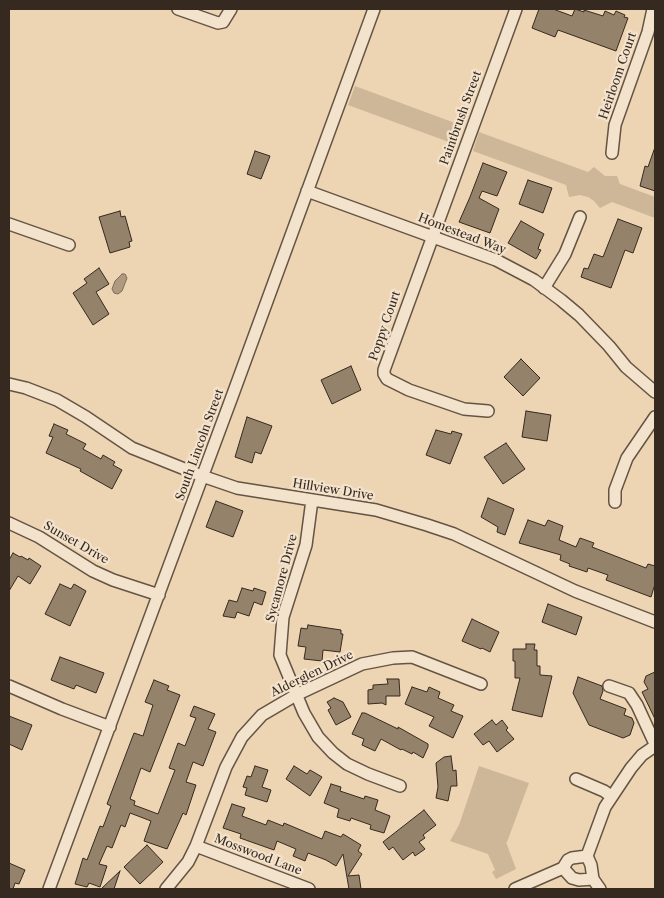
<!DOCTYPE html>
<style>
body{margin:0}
#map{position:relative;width:664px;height:898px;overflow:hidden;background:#edd4b2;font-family:"Libre Caslon Text",serif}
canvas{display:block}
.frame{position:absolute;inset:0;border:10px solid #36291f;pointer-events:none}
</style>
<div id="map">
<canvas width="664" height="898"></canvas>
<div class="frame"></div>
</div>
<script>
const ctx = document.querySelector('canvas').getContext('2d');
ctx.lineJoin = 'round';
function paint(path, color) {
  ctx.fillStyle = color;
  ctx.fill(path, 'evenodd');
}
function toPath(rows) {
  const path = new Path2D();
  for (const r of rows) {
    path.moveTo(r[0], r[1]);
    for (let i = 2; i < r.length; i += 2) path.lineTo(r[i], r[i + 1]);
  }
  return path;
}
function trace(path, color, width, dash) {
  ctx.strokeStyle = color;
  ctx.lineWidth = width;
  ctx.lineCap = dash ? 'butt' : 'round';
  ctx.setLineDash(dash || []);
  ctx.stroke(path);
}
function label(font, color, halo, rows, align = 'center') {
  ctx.font = font + ' "Libre Caslon Text",serif';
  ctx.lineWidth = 4.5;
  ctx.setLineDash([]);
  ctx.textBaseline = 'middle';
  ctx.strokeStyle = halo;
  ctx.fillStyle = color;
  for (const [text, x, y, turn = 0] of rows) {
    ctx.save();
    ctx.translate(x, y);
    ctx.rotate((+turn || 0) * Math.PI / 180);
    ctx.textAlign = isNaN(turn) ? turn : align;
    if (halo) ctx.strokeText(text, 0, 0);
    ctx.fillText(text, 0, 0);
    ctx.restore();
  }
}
paint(toPath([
 [355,86,463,126,457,145,348,105],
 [479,132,588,172,594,167,605,176,617,176,620,184,655,197,655,218,612,202,600,208,594,201,588,197,580,195,569,197,566,185,473,151],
 [479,766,529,783,507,842,506,842,516,869,496,879,492,872,495,870,488,854,450,841,459,825]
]), '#ceb799');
const water = toPath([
 [122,274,125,274,127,278,122,291,118,294,114,293,112,289,115,281,122,274]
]);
paint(water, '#af9a80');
trace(water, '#7f6d59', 1);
const building = toPath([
 [539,9,553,9,572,16,575,9,584,12,584,10,603,16,605,11,614,15,616,11,625,15,624,17,628,18,616,51,558,30,555,37,532,28,539,9],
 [654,150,655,150,655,191,640,186,645,166,648,167,654,150],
 [255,151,270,156,261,179,247,174,255,151],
 [483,163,507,172,497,196,482,191,479,198,499,209,490,233,459,222,470,197,483,163],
 [528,180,552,188,543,213,519,204,528,180],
 [120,211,121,217,125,216,132,241,129,242,130,247,110,253,99,217,120,211],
 [618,219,642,228,633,253,625,250,611,288,581,277,584,268,588,269,594,254,603,257,618,219],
 [521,221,544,234,540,243,538,249,541,250,536,259,508,243,521,221],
 [99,268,109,284,96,292,109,314,93,325,73,293,87,283,84,279,99,268],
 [521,359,540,378,523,396,504,377,521,359],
 [351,366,361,390,332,404,321,380,351,366],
 [526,411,551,415,547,441,522,437,526,411],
 [247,417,272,426,261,454,255,452,252,463,235,457,247,417],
 [54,424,68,430,66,434,86,444,83,449,101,459,103,455,115,462,113,465,122,470,112,489,80,471,81,469,46,453,53,437,49,436,54,424],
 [436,430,451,434,452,431,462,434,450,464,426,455,436,430],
 [506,443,525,469,503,484,484,457,506,443],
 [488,498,514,509,505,535,497,532,498,527,481,517,488,498],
 [216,501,243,511,233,537,206,527,216,501],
 [528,520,545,526,548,520,563,526,559,540,576,547,580,538,594,543,592,547,646,568,648,564,655,566,655,584,651,597,606,580,608,575,588,568,587,572,569,566,570,564,560,560,561,555,519,543,528,520],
 [13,553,20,557,21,556,28,560,29,558,41,566,30,584,18,576,9,591,9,560,13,553],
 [60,584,71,589,74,584,86,591,70,626,45,614,60,584],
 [242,588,253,591,254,588,266,592,262,605,254,602,249,616,237,612,235,618,223,616,229,600,237,602,242,588],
 [548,604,582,617,576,635,542,622,548,604],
 [472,619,499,632,490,652,482,648,481,649,462,641,472,619],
 [308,625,341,630,341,634,343,634,340,652,323,650,322,661,304,659,306,647,298,646,301,628,307,629,308,625],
 [526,644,535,644,534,650,537,650,537,666,540,666,540,675,552,676,542,717,512,710,520,678,515,678,515,661,513,661,513,649,526,649,526,644],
 [60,657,104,673,96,693,76,685,74,689,51,680,60,657],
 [655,672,655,719,642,692,648,689,644,682,646,676,655,672],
 [578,677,602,686,603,691,600,699,626,709,624,715,632,718,634,723,630,735,623,738,589,725,573,693,578,677],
 [387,679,399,679,400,696,386,696,386,705,382,703,368,704,368,690,373,689,373,685,388,684,387,679],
 [154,680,169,686,167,690,180,695,150,772,141,768,130,799,135,801,134,805,158,814,175,770,169,768,178,743,185,746,196,718,190,716,194,706,215,714,208,729,216,732,203,766,193,762,186,782,196,785,186,815,183,813,167,849,144,841,151,821,130,813,125,827,121,825,112,848,107,846,99,864,107,866,100,887,89,883,87,887,75,884,83,858,87,860,100,826,103,827,111,806,107,804,134,733,143,736,153,705,145,702,154,680],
 [412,687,427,692,429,687,440,692,438,698,454,705,451,711,463,716,453,738,429,726,434,717,405,704,412,687],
 [334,698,343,702,351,717,336,725,328,710,331,708,327,702,334,698],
 [362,713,365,713,398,729,398,727,428,744,428,747,423,758,413,752,412,754,402,749,401,750,381,739,375,751,362,745,364,739,352,734,362,713],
 [9,716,32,725,22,750,9,744,9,716],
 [492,720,496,725,502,720,508,728,506,730,514,739,497,752,489,741,483,745,474,734,492,720],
 [451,756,453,771,456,770,457,786,451,786,448,801,436,798,438,787,436,763,444,757,451,756],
 [255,766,268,770,262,787,271,790,267,802,245,795,247,788,243,787,247,776,251,777,255,766],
 [294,766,307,774,310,770,322,777,310,796,286,779,294,766],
 [331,784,341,787,340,791,364,799,365,796,378,800,375,810,390,816,384,833,370,829,371,825,351,818,350,821,337,817,339,809,324,803,331,784],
 [232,804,245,808,242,816,266,825,268,820,283,826,284,823,322,839,325,831,341,837,343,834,361,845,358,851,362,854,348,876,359,875,361,889,349,889,343,854,336,866,326,860,308,853,305,861,293,856,296,849,277,841,274,850,240,838,241,834,223,828,232,804],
 [424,810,436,825,423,835,425,838,419,842,425,849,415,856,413,852,403,860,393,847,389,850,383,842,424,810],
 [147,845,163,862,140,884,124,867,147,845],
 [9,863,25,870,19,884,15,883,13,889,9,889,9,863],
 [120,871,114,889,101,889,120,871]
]);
paint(building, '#95826b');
trace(building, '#36291f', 1);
const street = toPath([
 [178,9,218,23,223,22,231,9],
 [612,153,615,125,648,32,653,9],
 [307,191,496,260,534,280,561,300,579,315,609,346,626,367,655,392],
 [9,224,69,245],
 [544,288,565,254,580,217],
 [9,384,26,388,57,400,86,417,132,448,202,476,237,488,376,510,427,525,454,534,575,591,655,622],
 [488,411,464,409,409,390,387,379,384,374,384,370,516,9],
 [312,500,306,545,283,617,280,655,304,713,318,737,333,753,347,764,368,774,400,786],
 [615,502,615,490,627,458,655,417],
 [9,523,39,537,93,571,113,580,159,595],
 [9,686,62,709,110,727],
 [609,686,629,693,637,705,655,744],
 [576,779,604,791,611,796],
 [196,846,309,889],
 [563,868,572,878,579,880,593,879],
 [49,889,233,394,374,9],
 [166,889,188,862,196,846,226,767,242,737,262,715,296,695,362,664,393,658,412,657,481,684],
 [515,889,563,868,568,860,572,858,587,856],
 [600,889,593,879,591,865,587,856,605,807,631,768,642,755,655,746]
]);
trace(street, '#645444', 14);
trace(street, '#f3e3cd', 11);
label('12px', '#36291f', '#f3e3cd', [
 ["Heirloom Court",618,76,-71],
 ["Paintbrush Street",461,118,-70],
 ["Homestead Way",462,234,21],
 ["Poppy Court",385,326,-71],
 ["South Lincoln Street",200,445,-70],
 ["Hillview Drive",333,490,9],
 ["Sunset Drive",76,543,30],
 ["Sycamore Drive",282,578,-75],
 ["Alderglen Drive",312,674,-26],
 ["Mosswood Lane",258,855,21]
]);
</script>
